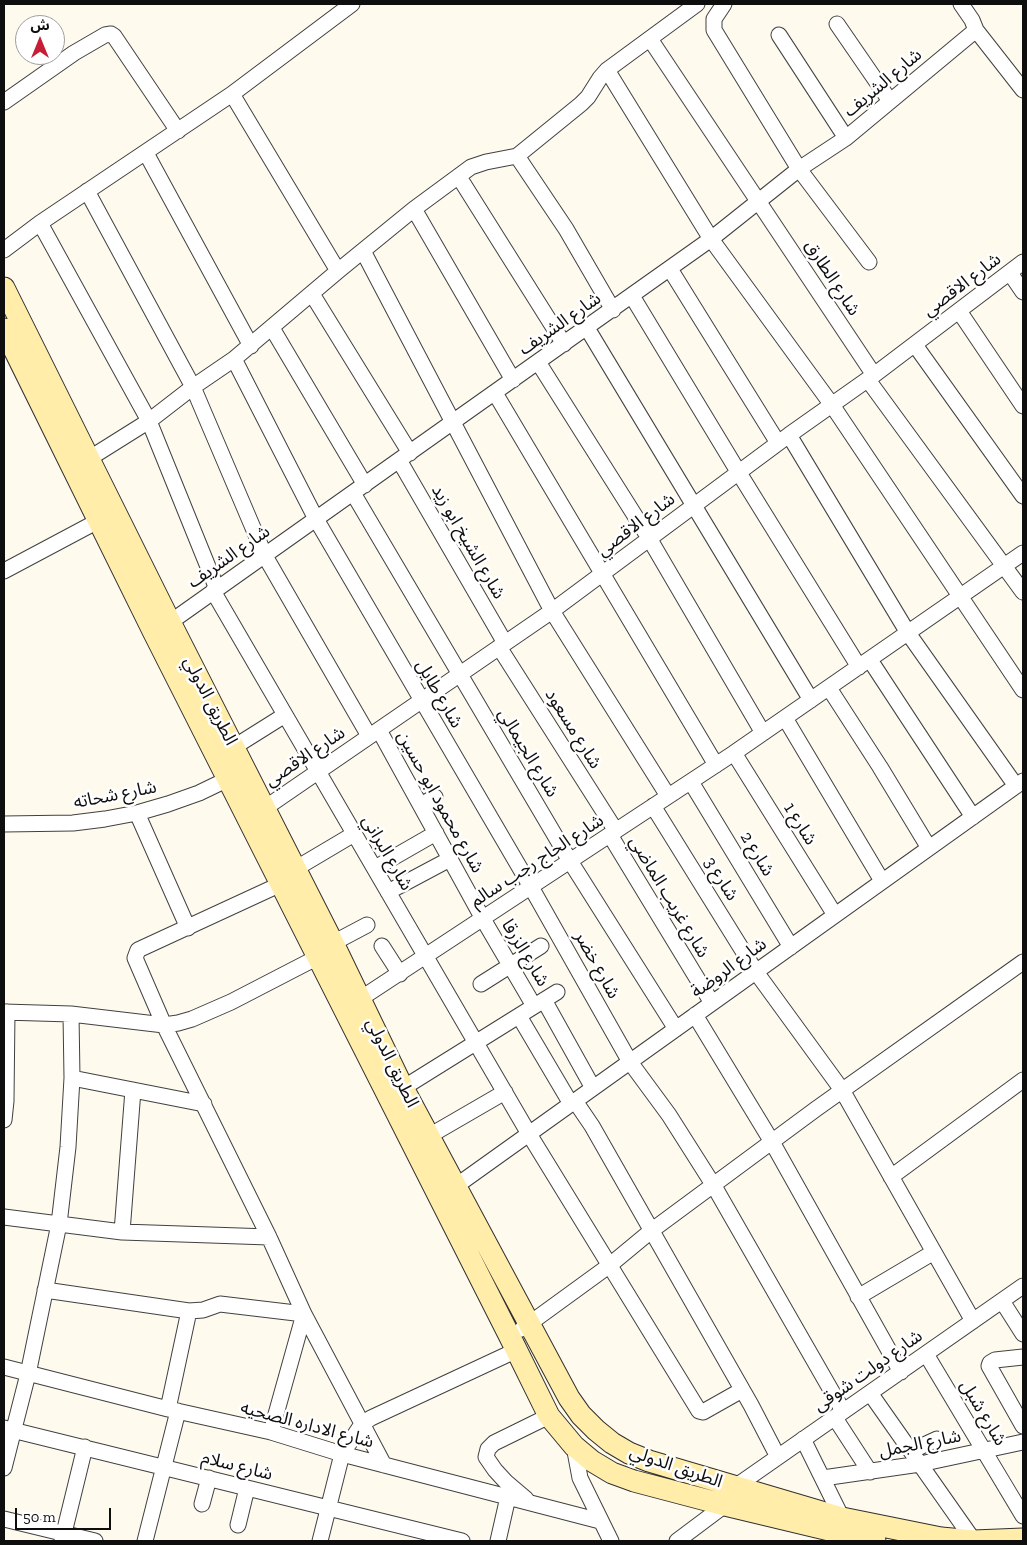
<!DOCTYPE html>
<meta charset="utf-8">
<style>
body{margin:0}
#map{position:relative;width:1027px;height:1545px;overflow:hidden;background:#fffaee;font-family:"Zilla Slab","Noto Sans Arabic",serif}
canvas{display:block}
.frame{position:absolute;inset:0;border:5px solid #0e0e0e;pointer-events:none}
.north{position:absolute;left:15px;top:15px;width:50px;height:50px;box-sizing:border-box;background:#fff;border:1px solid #9f9f9f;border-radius:50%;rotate:0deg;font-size:14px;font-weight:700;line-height:20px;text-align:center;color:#0e0e0e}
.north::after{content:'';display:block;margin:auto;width:18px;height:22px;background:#c51e36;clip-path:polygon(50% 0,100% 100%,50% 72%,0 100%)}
.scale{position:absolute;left:15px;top:1508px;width:96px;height:22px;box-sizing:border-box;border:2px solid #0e0e0e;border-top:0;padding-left:6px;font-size:15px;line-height:18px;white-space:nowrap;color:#0e0e0e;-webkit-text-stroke:4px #fff;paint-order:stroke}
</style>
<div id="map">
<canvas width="1027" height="1545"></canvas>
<div class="frame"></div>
<div class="north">ش</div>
<div class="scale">50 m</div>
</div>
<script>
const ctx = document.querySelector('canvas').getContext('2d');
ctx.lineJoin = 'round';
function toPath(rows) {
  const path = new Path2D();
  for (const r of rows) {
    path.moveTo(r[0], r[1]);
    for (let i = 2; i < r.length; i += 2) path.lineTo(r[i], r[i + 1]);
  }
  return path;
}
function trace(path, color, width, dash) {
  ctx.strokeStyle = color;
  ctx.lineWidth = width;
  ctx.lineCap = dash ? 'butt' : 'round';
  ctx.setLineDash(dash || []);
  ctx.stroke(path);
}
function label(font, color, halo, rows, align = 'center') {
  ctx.font = font + ' "Zilla Slab","Noto Sans Arabic",serif';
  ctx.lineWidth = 5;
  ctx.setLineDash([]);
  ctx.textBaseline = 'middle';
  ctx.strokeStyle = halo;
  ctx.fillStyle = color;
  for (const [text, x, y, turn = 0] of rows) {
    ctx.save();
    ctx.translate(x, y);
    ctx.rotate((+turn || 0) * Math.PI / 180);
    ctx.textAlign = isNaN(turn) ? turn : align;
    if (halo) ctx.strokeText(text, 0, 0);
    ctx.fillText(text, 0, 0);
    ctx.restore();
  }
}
const street = toPath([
 [724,4,714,19,714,30,799,169,869,262],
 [961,4,972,20,976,30,1023,90],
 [837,24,890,101],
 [779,35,846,138],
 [650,39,874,375],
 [607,70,711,239,832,405,1023,690],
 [232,94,338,271],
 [4,102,74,53,105,35,111,34,114,36,178,131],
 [146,153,251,346],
 [517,156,566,229,613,310],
 [459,177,564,344],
 [87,191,193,387,265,556,369,736],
 [414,209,513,380],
 [40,223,149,421,217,589],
 [4,250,40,223,232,94,352,4],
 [363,251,552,611,668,796],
 [670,269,778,443],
 [1010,273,1023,292],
 [312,294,410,453],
 [632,296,739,473,859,667],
 [959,311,1023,406],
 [272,328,365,485],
 [587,328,811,700],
 [915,345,1023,496],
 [234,359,316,519,531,887,630,1062,669,1115,714,1186,843,1411],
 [538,362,649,538,763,733],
 [868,380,1023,592],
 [495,393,716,765],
 [789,435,908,633,1016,786],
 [399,460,505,643],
 [82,463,149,421,193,387,234,359,338,271,414,209,471,167,486,162,517,156,581,104,588,97,600,78,607,70,697,4],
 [353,493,570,861,676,1029],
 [4,571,98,521],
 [213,591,529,1134,699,1411,703,1412,742,1390],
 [162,628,711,239,799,169,846,138,976,30],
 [499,647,616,831],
 [870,660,973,817],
 [829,688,880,767,929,848],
 [785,718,882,881],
 [379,730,483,919,534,1006],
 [234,747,285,715],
 [734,753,835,915],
 [691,782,791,947],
 [421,805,435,797],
 [653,806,756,972,842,1090,973,1321],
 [265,808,552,611,789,435,874,375,1023,262],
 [137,813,188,928],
 [4,824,73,823,105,819,137,813,168,804,199,793,228,779],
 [610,835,712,1003],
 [375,868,436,833],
 [295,869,354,834],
 [281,884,138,950,135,958,164,1025,269,1237,304,1314,384,1465],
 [388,892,450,859],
 [333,943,367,925],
 [382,946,400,974],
 [481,984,541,946],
 [360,999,734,753,1023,553],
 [544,1000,593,1088],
 [4,1012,71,1014,164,1025,178,1023,192,1019,231,1002,318,957],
 [695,1015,772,1142,901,1372],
 [519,1016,571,1104],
 [72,1078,204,1104],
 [403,1088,557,992],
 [575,1101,592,1126,751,1405,778,1457],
 [4,1120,6,1101,7,1012],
 [429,1136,505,1092],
 [891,1177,1023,1080],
 [456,1186,1023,781],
 [4,1217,122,1232,269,1237],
 [122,1232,133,1090],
 [45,1290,189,1311,203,1310,220,1304,304,1314,271,1432],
 [858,1297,934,1252],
 [1002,1301,1023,1334],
 [522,1329,610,1265,651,1231,816,1109,1023,962],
 [926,1354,1023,1516],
 [1023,1357,995,1360,990,1363,989,1366,1023,1426],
 [4,1367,168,1409,271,1432,342,1454,600,1521],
 [870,1393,974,1541],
 [168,1409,189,1311],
 [835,1418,870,1472],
 [4,1428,462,1541],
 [803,1439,842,1518],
 [574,1446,580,1478,611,1541],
 [911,1451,937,1439],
 [4,1468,28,1374,59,1224,68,1147,72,1078,71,1014],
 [823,1478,920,1464,1023,1442],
 [735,1487,1023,1286],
 [526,1499,506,1482,495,1470,486,1457,488,1449,494,1443,549,1416],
 [202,1504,209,1478],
 [4,1519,95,1541],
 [238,1525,247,1488],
 [62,1541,85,1447],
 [145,1541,178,1411],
 [320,1541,342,1454,362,1424,371,1418,517,1350],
 [498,1541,508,1497],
 [677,1541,725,1505]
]);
const secondary = toPath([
 [4,288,170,622,333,943,403,1088,569,1398,581,1415,596,1430,612,1443,629,1453,649,1461,842,1518,941,1538,974,1541,1023,1539],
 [4,329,154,633,510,1337,549,1416,574,1446,592,1461,612,1473,634,1481,725,1505,875,1541]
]);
trace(street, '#414141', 17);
trace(secondary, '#303030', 23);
trace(street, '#fff', 15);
trace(secondary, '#ffeda9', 21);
label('18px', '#0e0e0e', '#fff', [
 ["شارع الشريف",883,83,-40],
 ["شارع الطارق",832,278,57],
 ["شارع الاقصي",962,285,-37],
 ["شارع الشريف",560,324,-35],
 ["شارع الاقصي",636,525,-37],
 ["شارع الشيخ ابو زيد",468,542,60],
 ["شارع الشريف",229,557,-35],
 ["شارع طايل",439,694,60],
 ["الطريق الدولي",210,701,63],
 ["شارع مسعود",573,729,58],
 ["شارع الجيمالي",528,753,59],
 ["شارع الاقصي",305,757,-34],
 ["شارع شحاته",115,795,-11],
 ["شارع محمود ابو حسين",440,802,61],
 ["شارع 1",800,824,58],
 ["شارع البراني",387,853,60],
 ["شارع 2",757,854,59],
 ["شارع الحاج رجب سالم",537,861,-33],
 ["شارع 3",721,879,58],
 ["شارع غريب الماضي",669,897,59],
 ["شارع الزرقا",525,953,59],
 ["شارع خضر",597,965,61],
 ["شارع الروضة",729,968,-36],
 ["الطريق الدولي",392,1063,64],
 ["شارع دولت شوقى",868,1371,-35],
 ["شارع شبل",983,1413,59],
 ["شارع الاداره الصحيه",307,1425,15],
 ["شارع الجمل",920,1444,-11],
 ["شارع سلام",237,1466,14],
 ["الطريق الدولي",676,1467,19]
]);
</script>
